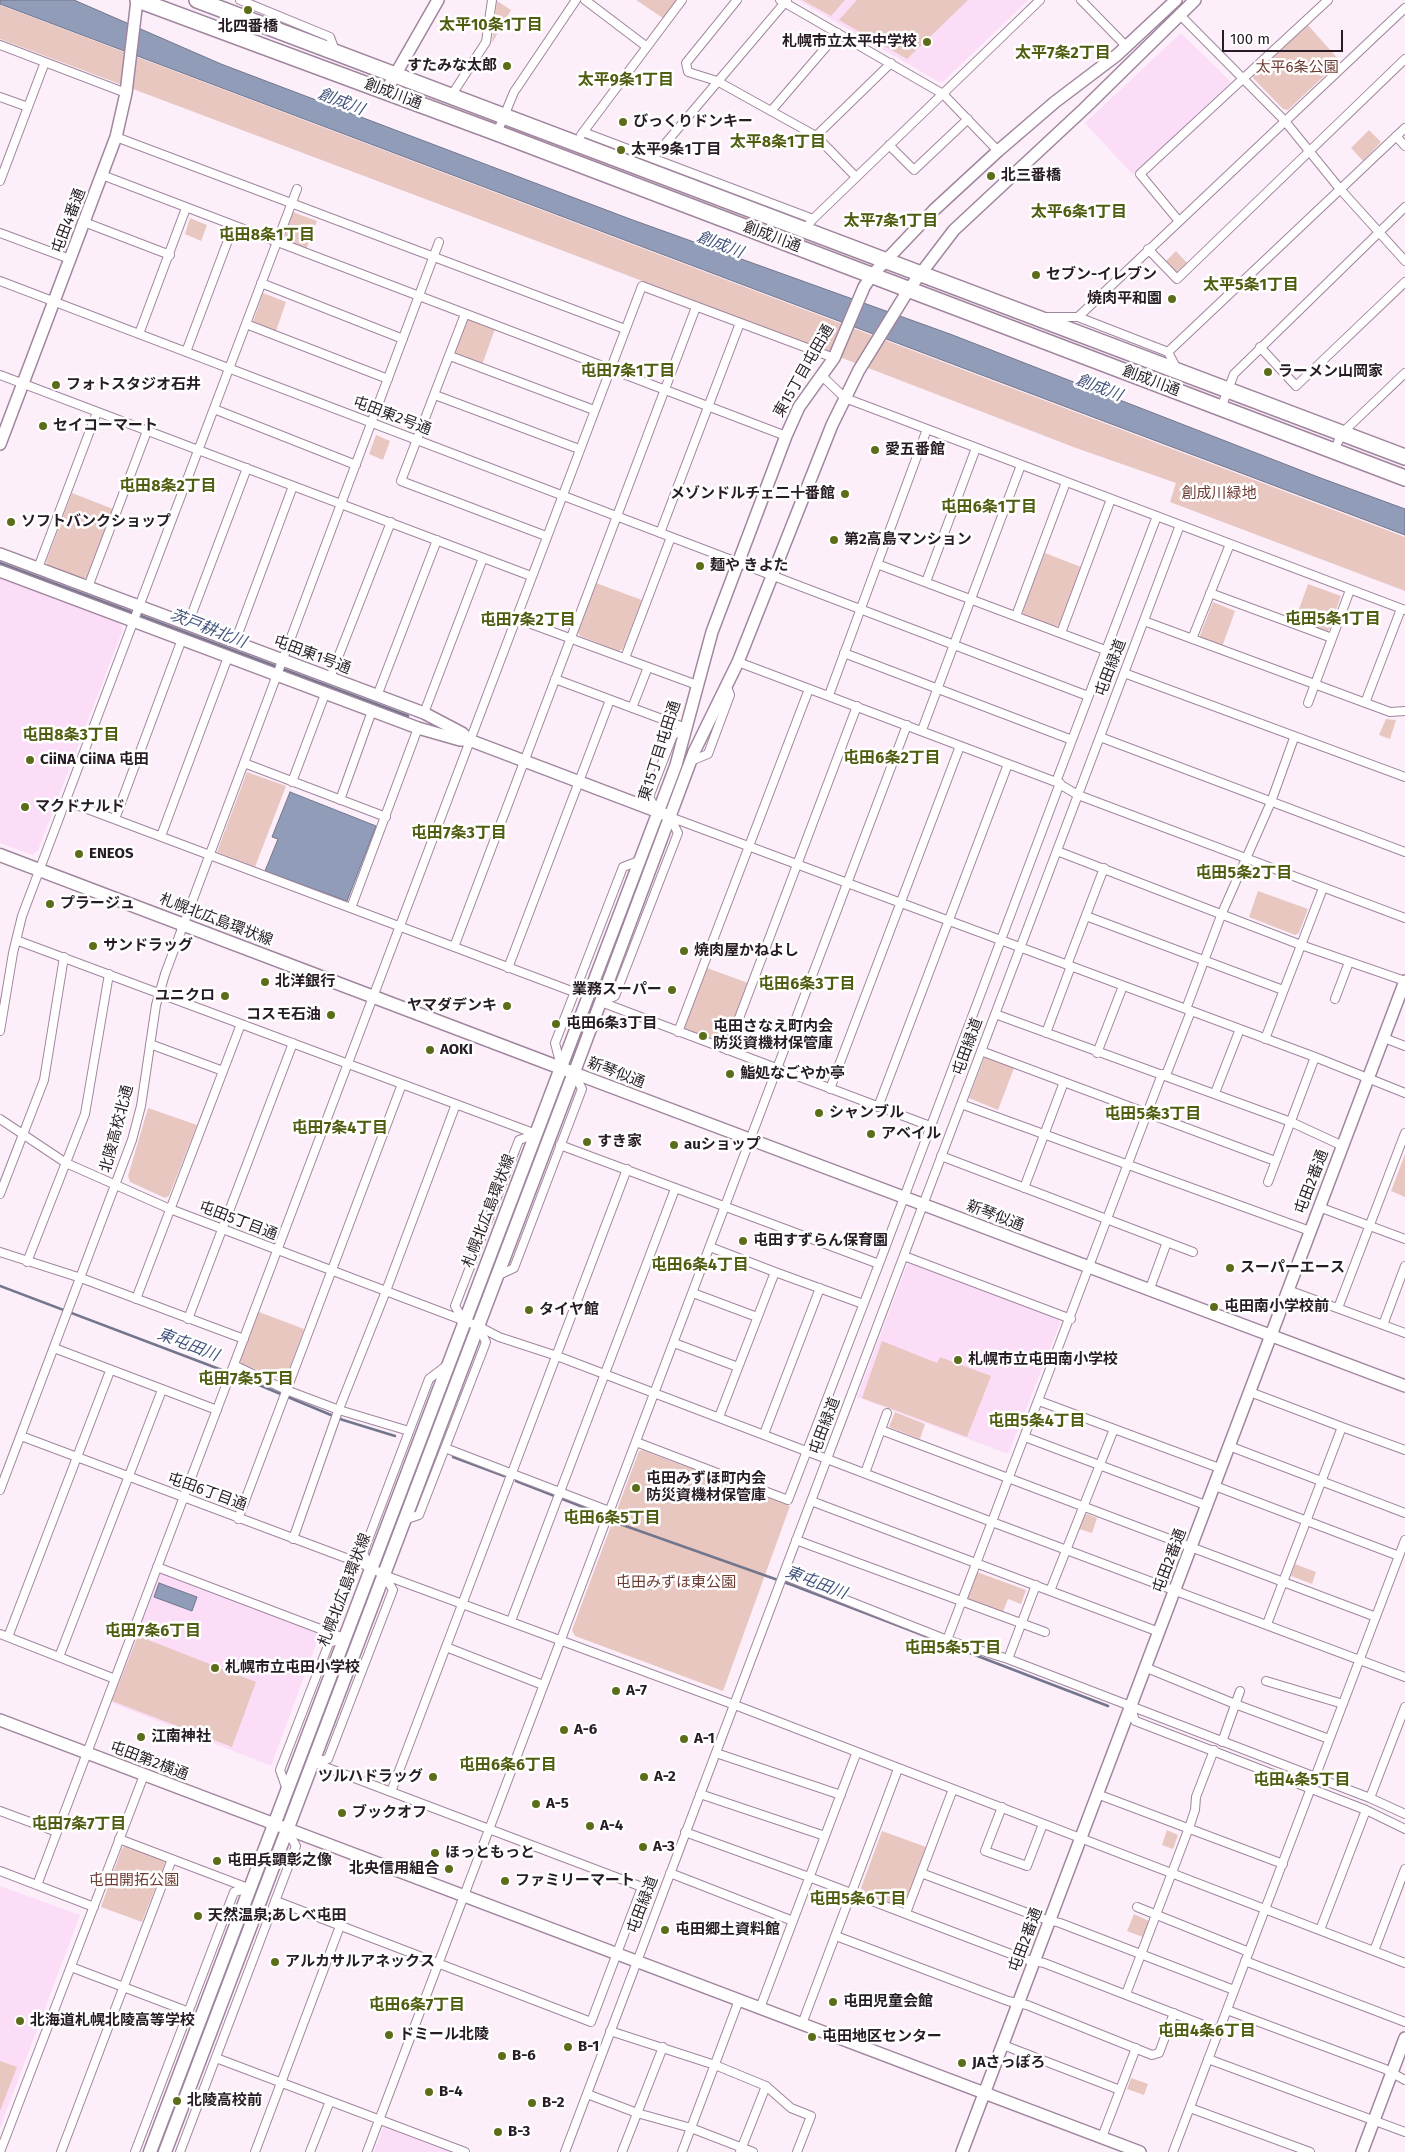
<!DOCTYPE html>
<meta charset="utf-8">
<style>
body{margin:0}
#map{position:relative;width:1405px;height:2152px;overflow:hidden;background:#fceffa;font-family:"Fira Sans",sans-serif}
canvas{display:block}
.scale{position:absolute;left:1222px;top:30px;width:121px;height:22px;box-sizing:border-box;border:2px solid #271c26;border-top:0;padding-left:6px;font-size:15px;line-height:18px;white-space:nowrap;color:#271c26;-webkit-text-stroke:4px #fff;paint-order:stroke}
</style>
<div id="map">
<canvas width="1405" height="2152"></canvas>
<div class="scale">100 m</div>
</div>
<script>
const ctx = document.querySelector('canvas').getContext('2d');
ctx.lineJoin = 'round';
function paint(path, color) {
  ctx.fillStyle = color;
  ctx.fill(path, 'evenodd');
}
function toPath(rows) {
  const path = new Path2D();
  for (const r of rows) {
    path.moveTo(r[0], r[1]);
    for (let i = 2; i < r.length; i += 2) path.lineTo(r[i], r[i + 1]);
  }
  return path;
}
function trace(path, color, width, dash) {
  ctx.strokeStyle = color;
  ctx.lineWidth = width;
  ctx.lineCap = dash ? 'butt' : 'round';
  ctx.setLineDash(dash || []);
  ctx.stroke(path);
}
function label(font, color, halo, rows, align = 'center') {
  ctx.font = font + ' "Fira Sans","Noto Sans JP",sans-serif';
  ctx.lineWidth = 5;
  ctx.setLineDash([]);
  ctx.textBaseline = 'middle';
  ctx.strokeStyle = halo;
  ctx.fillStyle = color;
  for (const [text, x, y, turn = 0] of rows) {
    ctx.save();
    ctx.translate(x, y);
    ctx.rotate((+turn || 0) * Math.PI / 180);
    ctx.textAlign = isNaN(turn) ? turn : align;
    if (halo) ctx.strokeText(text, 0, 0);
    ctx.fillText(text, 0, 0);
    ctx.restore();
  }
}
paint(toPath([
 [798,0,1028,0,944,81,939,82],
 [1181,33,1231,82,1133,175,1085,123],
 [0,576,120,622,123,629,38,850,32,855,0,843],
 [911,1264,1058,1319,1060,1323,1008,1454,857,1397,907,1265],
 [160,1573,320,1634,271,1766,110,1702],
 [0,1886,80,1915,0,2128],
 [384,2126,452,2152,374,2152]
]), '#fbddf8');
paint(toPath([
 [636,0,677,0,663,18],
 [802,0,845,0,831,16],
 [857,0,968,0,907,59,839,20],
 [497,1,511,10,492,43],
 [0,5,1405,537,1405,591,1170,502,1176,483,1076,448,590,261,0,39],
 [1307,24,1340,61,1288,110,1283,109,1253,78,1254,75],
 [1369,130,1381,142,1363,161,1351,148],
 [293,212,317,221,306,250,282,241],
 [190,218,207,225,201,241,185,234],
 [1176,251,1188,264,1176,276,1164,263],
 [263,293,286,302,276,331,253,322],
 [465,314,496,326,481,368,450,356],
 [376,435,390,441,383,460,369,454],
 [72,493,113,509,87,577,83,579,48,566,46,562],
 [1045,553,1081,567,1059,625,1055,626,1024,615,1022,611],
 [596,583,642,600,623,649,618,651,580,636,578,632],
 [1308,584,1341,596,1328,632,1295,620],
 [1213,602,1235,611,1222,647,1199,638],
 [1386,719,1396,720,1390,739,1379,735],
 [247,772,286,786,255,867,217,852],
 [1258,891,1308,909,1299,933,1295,935,1249,917],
 [707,968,748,983,722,1050,682,1034],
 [985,1056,1014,1068,998,1110,969,1098],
 [148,1108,197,1125,169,1196,165,1198,130,1182,128,1176],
 [1405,1154,1405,1197,1391,1191],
 [259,1312,304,1329,286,1378,282,1379,242,1364,240,1361],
 [882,1341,937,1363,940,1357,991,1376,967,1437,862,1398],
 [895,1412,925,1424,920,1439,889,1427],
 [642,1450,790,1506,723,1691,575,1636,572,1630,639,1451],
 [1087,1514,1097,1518,1092,1533,1079,1529,1084,1515],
 [1295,1564,1316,1572,1312,1584,1291,1576],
 [977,1572,1026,1590,1021,1604,1008,1599,1003,1612,967,1599],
 [138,1636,256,1682,232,1747,112,1701],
 [1167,1830,1178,1835,1173,1849,1162,1845],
 [882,1831,926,1847,904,1905,901,1906,862,1892,861,1888],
 [125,1846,163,1860,165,1863,142,1922,101,1907,122,1848],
 [1134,1914,1149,1921,1143,1937,1127,1931],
 [0,2061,17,2067,0,2111],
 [1131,2078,1148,2084,1144,2095,1127,2089]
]), '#e9c7c1');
const water = toPath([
 [0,0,74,0,221,64,630,219,950,334,1318,477,1405,509,1405,535,0,4,0,0],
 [290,792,376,826,347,901,265,871,278,839,272,837,290,792],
 [159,1583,197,1597,192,1611,154,1597,159,1583]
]);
paint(water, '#919cb8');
trace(water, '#71768c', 1);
trace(toPath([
 [0,563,408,716],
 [0,1286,235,1375,343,1420,395,1436],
 [453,1457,504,1476],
 [516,1481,601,1514,617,1523,792,1585,1108,1706]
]), '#71768c', 2.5);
const street = toPath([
 [240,0,330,37,335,51],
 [585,0,647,47],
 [737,0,686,63,688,72,717,81,816,136,856,177],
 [780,0,943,94,998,151],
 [1081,0,1127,47],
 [1179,14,1284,120,1340,189,1405,261],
 [0,45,126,93],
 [451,96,486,42,492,0],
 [0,97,28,107],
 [771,111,838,33],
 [583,132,813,219],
 [497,133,514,92,576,0],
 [581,135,682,0],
 [816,136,891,63],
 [1396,136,1405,146],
 [116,137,625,329],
 [889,145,914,170,968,119],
 [653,158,787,0],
 [102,175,786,436],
 [0,181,45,62],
 [1178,220,1140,174,1328,0],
 [84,222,170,255],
 [805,229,813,219,1040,0],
 [0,233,70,259],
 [1148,249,1177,279,1405,59],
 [0,281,1088,696],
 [261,283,403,339],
 [465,314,401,481,546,536],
 [1048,317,1078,317,1168,352,1177,369],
 [1078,317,1405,8],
 [246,324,388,379],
 [139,334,186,208],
 [1260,347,1296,386,1405,282],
 [186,352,233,227],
 [1168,352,1405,128],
 [450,356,594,410],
 [0,375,531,576],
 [822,376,845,398,1405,610],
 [435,395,579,449],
 [1221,408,1234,374,1405,207],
 [214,409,356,465],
 [1334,451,1342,433,1405,373],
 [660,533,740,323],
 [877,564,1105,650],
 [38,568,97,412],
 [926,582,976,448],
 [88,587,147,431],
 [1210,593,1332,638],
 [1016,616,1066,482],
 [515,618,697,685],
 [1144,621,1390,712,1405,711],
 [188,624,247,468],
 [1061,633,1111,499],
 [1192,639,1230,544],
 [235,642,293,486],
 [844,653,1072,740],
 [625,658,671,537],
 [738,662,1056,782,1078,795,1405,918],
 [1124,673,1405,777],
 [330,678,391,522],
 [555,679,686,728],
 [829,695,927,429],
 [377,696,437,540],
 [1308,703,1350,590],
 [1365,703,1401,609],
 [632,708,648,667],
 [424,713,483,558],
 [922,730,1021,465],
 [1100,737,1405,852],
 [691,761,708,754,730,695,726,684],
 [244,763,386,817],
 [292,782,325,694],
 [1056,782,1157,516],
 [340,800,372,711],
 [66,801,574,992],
 [657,811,649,797,673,735,686,728],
 [670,817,1315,1057,1405,1093],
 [115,819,182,639],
 [161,836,228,657],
 [1057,851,1301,945,1405,981],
 [351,908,418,728],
 [1086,916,1283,990],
 [16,940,536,1134],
 [454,947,696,307],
 [1067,965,1104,868],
 [508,968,610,700],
 [1335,999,1349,962],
 [601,1002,930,1126],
 [601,1002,615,996,678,833,670,817],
 [1186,1009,1222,913,1271,802,1294,738],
 [995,1014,1291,1122,1343,1146],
 [0,1031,13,953,22,916,297,189],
 [678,1032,809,689],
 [1046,1033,1071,966],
 [1384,1038,1405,1046],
 [1265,1039,1323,888],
 [150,1044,223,1071],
 [727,1050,857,706],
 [981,1051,1275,1161],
 [1097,1053,1123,986],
 [561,1066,555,1043,623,867,639,861],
 [1166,1075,1191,1011],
 [830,1089,960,746],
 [1215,1093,1240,1029],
 [961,1104,1310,1231],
 [878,1107,1008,764],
 [0,1119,66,1163,170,1209,478,1326,499,1337,557,1356,992,1522,1405,1677],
 [560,1145,879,1264,1060,783],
 [941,1156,1193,1252],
 [1268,1182,1315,1057],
 [1024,1188,1064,1082],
 [0,1194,44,1080,64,957],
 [1319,1207,1405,1239],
 [710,1247,775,1272,719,1417],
 [0,1252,81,1278,244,1339],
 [904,1256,1071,1319],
 [27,1262,85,1114,109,974],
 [775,1272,863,1304],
 [497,1276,514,1268,582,1089,574,1073],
 [1288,1290,1405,1333],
 [1149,1291,1167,1242],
 [693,1293,757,1317],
 [136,1299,241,1024],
 [1338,1308,1405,1133],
 [188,1319,293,1043],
 [464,1321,455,1306,519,1140,536,1134],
 [1383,1325,1405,1266],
 [674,1343,738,1367],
 [54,1348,217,1410],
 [234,1365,286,1390,339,1410,409,1431],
 [1250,1392,1342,1427],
 [1039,1401,1222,1469],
 [881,1430,1376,1617],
 [764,1434,820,1288],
 [21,1436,370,1567,384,1575,735,1705,1405,1963],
 [1025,1437,1208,1506],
 [636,1442,788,1500,879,1264],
 [1229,1446,1405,1513],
 [445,1448,609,1511],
 [865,1473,887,1413],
 [1215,1486,1399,1556],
 [0,1490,132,1140,141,1106,156,1005,165,974,439,242],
 [811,1501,1159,1632],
 [238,1519,402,1084],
 [404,1520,419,1515,483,1350,486,1342,478,1326],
 [293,1539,337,1414,386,1291,456,1104],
 [796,1540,1045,1632],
 [157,1567,344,1638],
 [370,1567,363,1553,429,1379,446,1366],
 [783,1575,947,1640,1008,1659,1370,1798,1405,1814],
 [1050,1591,1114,1429],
 [511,1621,675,1189],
 [1267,1624,1342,1427,1405,1450],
 [0,1634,115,1679],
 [8,1637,110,1371],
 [947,1640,1162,1074],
 [446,1647,543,1685],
 [59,1657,162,1390],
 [1008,1659,1036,1585],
 [1147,1668,1235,1704,1329,1739],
 [1266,1681,1343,1704],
 [1131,1707,1135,1721,1138,1722,1366,1810,1405,1829],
 [1222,1742,1240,1691],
 [716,1753,841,1795],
 [314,1762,328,1759,393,1590,384,1575],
 [287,1790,280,1770,329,1643,344,1638],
 [391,1792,627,1169],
 [700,1794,825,1836],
 [1097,1794,1283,1864],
 [1370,1798,1405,1707],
 [1002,1807,985,1851,1027,1866,1043,1824],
 [0,1811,57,1832],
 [685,1832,809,1877,1024,1959,1044,1963,1219,2031],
 [119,1839,248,1888],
 [0,1871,94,1907],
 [670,1873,793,1921],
 [921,1873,1041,1918,1060,1923,1234,1990],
 [37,1885,642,286,834,358],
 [276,1901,591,2022,642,1887,312,1762],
 [1137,1907,1249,1952],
 [906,1913,953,1789],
 [1320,1930,1366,1810],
 [836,1936,1008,2001,1027,2005,1152,2055,1159,2053,1174,2013],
 [1374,1951,1405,1869],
 [1245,1961,1405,2022],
 [71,1967,189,2012],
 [1126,1994,1190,1825,1195,1810,1196,1797,1214,1750],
 [760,2008,856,1754],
 [1227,2010,1385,2069,1405,2080],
 [802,2024,898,1769],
 [610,2031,715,2065,766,2086,791,2108,811,2116,797,2152],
 [1003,2045,1120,2090,1102,2137],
 [216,2058,465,2152],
 [1208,2059,1405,2132],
 [1120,2090,1136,2048],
 [587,2094,637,2113,691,2128,753,2152],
 [1190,2108,1310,2152],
 [0,2152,144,1775],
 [61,2152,172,1859],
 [135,2152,234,1892,250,1888],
 [180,2152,296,1846,287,1830],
 [255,2152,340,1926],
 [310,2152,330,2101],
 [367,2152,907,725],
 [565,2152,1180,525],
 [622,2152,663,2047],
 [682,2152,739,2000],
 [740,2152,766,2086],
 [1173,2152,1405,1540]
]);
const secondary = toPath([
 [1195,0,1085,108,954,230,909,289,859,370,832,425,738,662,694,752,574,1073,1405,1386],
 [386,91,438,0],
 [0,444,116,137,126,93,137,0],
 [0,554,424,713,462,733,469,740],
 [0,571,418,728,460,740,469,740,664,814],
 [561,1068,676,765,712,632,786,436,799,407,834,358,864,287,872,275,934,210,998,151,1055,102,1117,55,1176,0],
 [0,1720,1140,2152],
 [962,2152,1405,981],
 [1362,2152,1405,2038]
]);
const primary = toPath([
 [0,855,574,1073,165,2152],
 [150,2152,561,1068]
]);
const highway = toPath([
 [138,0,497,133,1405,478],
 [197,0,1405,457]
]);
trace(street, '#a0859e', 10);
trace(secondary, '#a0859e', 14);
trace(primary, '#a0859e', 15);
trace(highway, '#a0859e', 18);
trace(street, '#fff', 8);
trace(secondary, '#fff', 11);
trace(primary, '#fff', 12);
trace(highway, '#fff', 15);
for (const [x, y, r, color] of [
 [248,10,5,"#5c6d1a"],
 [927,42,5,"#5c6d1a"],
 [507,66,5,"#5c6d1a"],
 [623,122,5,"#5c6d1a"],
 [621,150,5,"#5c6d1a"],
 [991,176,5,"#5c6d1a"],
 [1036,275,5,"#5c6d1a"],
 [1172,299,5,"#5c6d1a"],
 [1268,372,5,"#5c6d1a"],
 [56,385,5,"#5c6d1a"],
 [43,426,5,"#5c6d1a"],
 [875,450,5,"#5c6d1a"],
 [845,494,5,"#5c6d1a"],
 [11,522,5,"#5c6d1a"],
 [834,540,5,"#5c6d1a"],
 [700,566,5,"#5c6d1a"],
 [30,760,5,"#5c6d1a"],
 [25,807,5,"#5c6d1a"],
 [79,854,5,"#5c6d1a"],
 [50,904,5,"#5c6d1a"],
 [93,946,5,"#5c6d1a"],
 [684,951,5,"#5c6d1a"],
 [265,982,5,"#5c6d1a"],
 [672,990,5,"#5c6d1a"],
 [225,996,5,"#5c6d1a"],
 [507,1006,5,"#5c6d1a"],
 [331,1015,5,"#5c6d1a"],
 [556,1024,5,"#5c6d1a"],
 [703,1036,5,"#5c6d1a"],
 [430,1050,5,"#5c6d1a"],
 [730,1074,5,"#5c6d1a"],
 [819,1113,5,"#5c6d1a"],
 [871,1134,5,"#5c6d1a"],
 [587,1142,5,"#5c6d1a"],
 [674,1145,5,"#5c6d1a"],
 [743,1241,5,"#5c6d1a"],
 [1230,1268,5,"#5c6d1a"],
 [1214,1307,5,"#5c6d1a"],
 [529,1310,5,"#5c6d1a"],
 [958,1360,5,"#5c6d1a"],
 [636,1488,5,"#5c6d1a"],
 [215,1668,5,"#5c6d1a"],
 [616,1691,5,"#5c6d1a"],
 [564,1730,5,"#5c6d1a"],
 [141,1737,5,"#5c6d1a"],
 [684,1739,5,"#5c6d1a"],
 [433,1777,5,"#5c6d1a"],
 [644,1777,5,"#5c6d1a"],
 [536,1804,5,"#5c6d1a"],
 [342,1813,5,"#5c6d1a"],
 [590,1826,5,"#5c6d1a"],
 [643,1847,5,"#5c6d1a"],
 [435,1853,5,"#5c6d1a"],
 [217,1861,5,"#5c6d1a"],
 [449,1869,5,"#5c6d1a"],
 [505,1881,5,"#5c6d1a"],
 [198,1916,5,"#5c6d1a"],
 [665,1930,5,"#5c6d1a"],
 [275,1962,5,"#5c6d1a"],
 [833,2002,5,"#5c6d1a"],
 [20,2021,5,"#5c6d1a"],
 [389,2035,5,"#5c6d1a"],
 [812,2037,5,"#5c6d1a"],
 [568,2047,5,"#5c6d1a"],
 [502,2056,5,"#5c6d1a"],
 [962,2063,5,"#5c6d1a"],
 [429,2092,5,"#5c6d1a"],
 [177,2101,5,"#5c6d1a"],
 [532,2103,5,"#5c6d1a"],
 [498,2132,5,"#5c6d1a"]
]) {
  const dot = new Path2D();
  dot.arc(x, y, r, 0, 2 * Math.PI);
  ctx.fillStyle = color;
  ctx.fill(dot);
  trace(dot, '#fff', 2);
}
label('bold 15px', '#271c26', '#fff', [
 ["北四番橋",248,27,"center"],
 ["札幌市立太平中学校",917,42,"right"],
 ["すたみな太郎",497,66,"right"],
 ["びっくりドンキー",633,122],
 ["太平9条1丁目",631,150],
 ["北三番橋",1001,176],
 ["セブン-イレブン",1046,275],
 ["焼肉平和園",1162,299,"right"],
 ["ラーメン山岡家",1278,372],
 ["フォトスタジオ石井",66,385],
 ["セイコーマート",53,426],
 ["愛五番館",885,450],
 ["メゾンドルチェ二十番館",835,494,"right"],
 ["ソフトバンクショップ",21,522],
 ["第2高島マンション",844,540],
 ["麺や きよた",710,566],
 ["CiiNA CiiNA 屯田",40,760],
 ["マクドナルド",35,807],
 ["ENEOS",89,854],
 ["プラージュ",60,904],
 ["サンドラッグ",103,946],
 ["焼肉屋かねよし",694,951],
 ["北洋銀行",275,982],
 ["業務スーパー",662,990,"right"],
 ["ユニクロ",215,996,"right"],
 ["ヤマダデンキ",497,1006,"right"],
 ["コスモ石油",321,1015,"right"],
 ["屯田6条3丁目",566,1024],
 ["屯田さなえ町内会",713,1027],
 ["防災資機材保管庫",713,1044],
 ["AOKI",440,1050],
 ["鮨処なごやか亭",740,1074],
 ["シャンブル",829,1113],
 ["アベイル",881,1134],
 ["すき家",597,1142],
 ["auショップ",684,1145],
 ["屯田すずらん保育園",753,1241],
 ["スーパーエース",1240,1268],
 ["屯田南小学校前",1224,1307],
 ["タイヤ館",539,1310],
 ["札幌市立屯田南小学校",968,1360],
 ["屯田みずほ町内会",646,1479],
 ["防災資機材保管庫",646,1496],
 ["札幌市立屯田小学校",225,1668],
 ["A-7",626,1691],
 ["A-6",574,1730],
 ["江南神社",151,1737],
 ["A-1",694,1739],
 ["ツルハドラッグ",423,1777,"right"],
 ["A-2",654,1777],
 ["A-5",546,1804],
 ["ブックオフ",352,1813],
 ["A-4",600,1826],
 ["A-3",653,1847],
 ["ほっともっと",445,1853],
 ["屯田兵顕彰之像",227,1861],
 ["北央信用組合",439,1869,"right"],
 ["ファミリーマート",515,1881],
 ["天然温泉;あしべ屯田",208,1916],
 ["屯田郷土資料館",675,1930],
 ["アルカサルアネックス",285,1962],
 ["屯田児童会館",843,2002],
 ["北海道札幌北陵高等学校",30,2021],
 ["ドミール北陵",399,2035],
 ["屯田地区センター",822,2037],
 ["B-1",578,2047],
 ["B-6",512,2056],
 ["JAさっぽろ",972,2063],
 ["B-4",439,2092],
 ["北陵高校前",187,2101],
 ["B-2",542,2103],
 ["B-3",508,2132]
], 'left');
label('15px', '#6e3b33', '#fff', [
 ["太平6条公園",1297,68],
 ["創成川緑地",1219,494],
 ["屯田みずほ東公園",676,1583],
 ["屯田開拓公園",134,1881]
]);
label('15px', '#271c26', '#fff', [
 ["創成川通",393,94,21],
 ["屯田4番通",69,221,-69],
 ["創成川通",772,237,21],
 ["東15丁目屯田通",804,371,-60],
 ["創成川通",1151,381,21],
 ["屯田東2号通",392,416,21],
 ["屯田東1号通",312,655,21],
 ["屯田緑道",1111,668,-69],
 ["東15丁目屯田通",660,751,-72],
 ["札幌北広島環状線",216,920,21],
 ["屯田緑道",968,1047,-70],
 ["新琴似通",616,1073,21],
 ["北陵高校北通",117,1129,-75],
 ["屯田2番通",1312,1182,-69],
 ["札幌北広島環状線",489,1211,-69],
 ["新琴似通",995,1216,21],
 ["屯田5丁目通",238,1221,21],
 ["屯田緑道",825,1426,-69],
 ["屯田6丁目通",207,1492,20],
 ["屯田2番通",1170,1561,-69],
 ["札幌北広島環状線",345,1590,-69],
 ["屯田第2横通",149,1761,21],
 ["屯田緑道",643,1905,-69],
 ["屯田2番通",1026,1940,-69]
]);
label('bold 16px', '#4e5d0f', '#fff', [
 ["太平10条1丁目",491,26],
 ["太平7条2丁目",1063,54],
 ["太平9条1丁目",626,81],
 ["太平8条1丁目",778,143],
 ["太平6条1丁目",1079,213],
 ["太平7条1丁目",891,222],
 ["屯田8条1丁目",267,236],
 ["太平5条1丁目",1251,286],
 ["屯田7条1丁目",628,372],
 ["屯田8条2丁目",168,487],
 ["屯田6条1丁目",989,508],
 ["屯田5条1丁目",1333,620],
 ["屯田7条2丁目",528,621],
 ["屯田8条3丁目",71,736],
 ["屯田6条2丁目",892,759],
 ["屯田7条3丁目",459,834],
 ["屯田5条2丁目",1244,874],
 ["屯田6条3丁目",807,985],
 ["屯田5条3丁目",1153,1115],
 ["屯田7条4丁目",340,1129],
 ["屯田6条4丁目",700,1266],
 ["屯田7条5丁目",246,1380],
 ["屯田5条4丁目",1037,1422],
 ["屯田6条5丁目",612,1519],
 ["屯田7条6丁目",153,1632],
 ["屯田5条5丁目",953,1649],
 ["屯田6条6丁目",508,1766],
 ["屯田4条5丁目",1302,1781],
 ["屯田7条7丁目",79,1825],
 ["屯田5条6丁目",858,1900],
 ["屯田6条7丁目",417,2006],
 ["屯田4条6丁目",1207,2032]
]);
label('italic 16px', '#44547f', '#fff', [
 ["創成川",341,102,21],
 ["創成川",720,245,21],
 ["創成川",1099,388,21],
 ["茨戸耕北川",208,629,21],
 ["東屯田川",188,1345,21],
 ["東屯田川",816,1583,21]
]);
</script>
